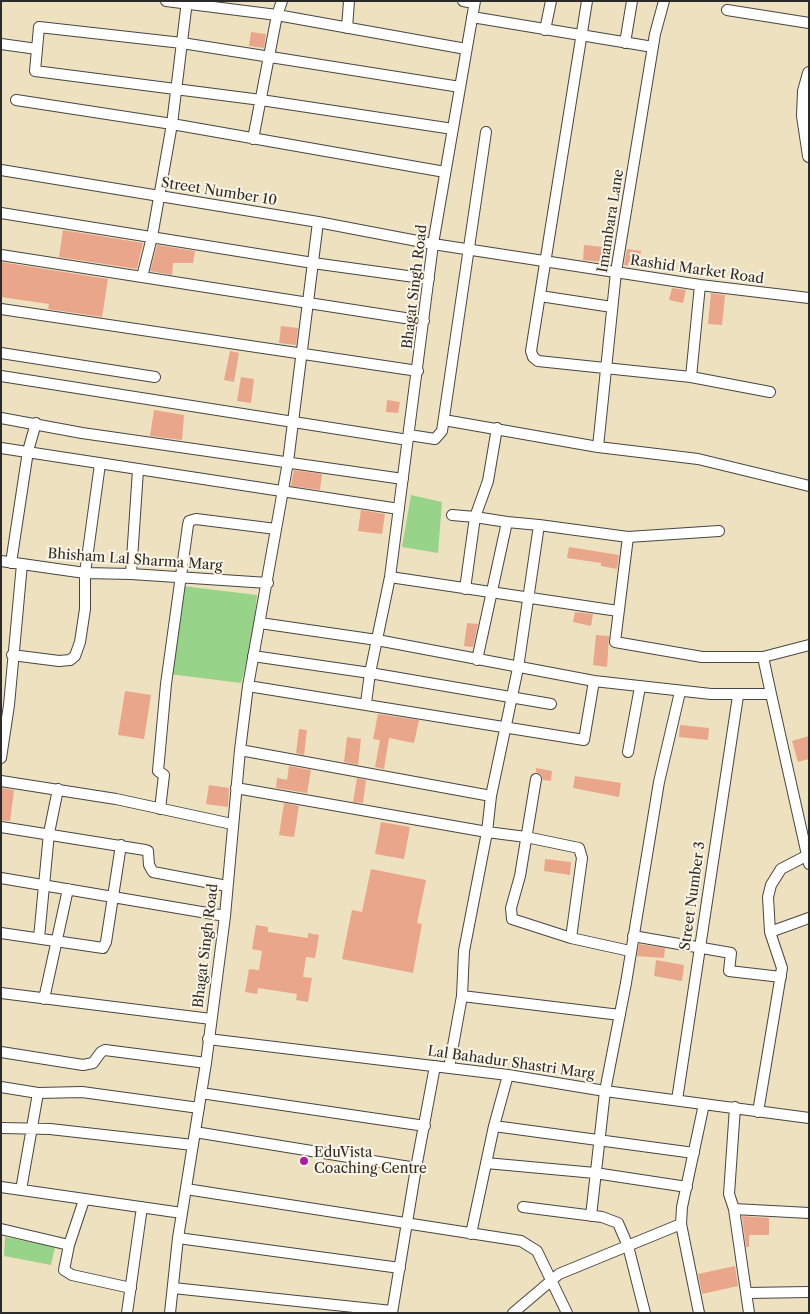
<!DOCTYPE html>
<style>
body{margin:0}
#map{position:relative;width:810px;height:1314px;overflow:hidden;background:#eee1c0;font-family:"Libre Caslon Text",serif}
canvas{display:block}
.frame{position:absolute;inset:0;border:2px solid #2b2b2b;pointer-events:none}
</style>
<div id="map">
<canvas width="810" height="1314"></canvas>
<div class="frame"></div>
</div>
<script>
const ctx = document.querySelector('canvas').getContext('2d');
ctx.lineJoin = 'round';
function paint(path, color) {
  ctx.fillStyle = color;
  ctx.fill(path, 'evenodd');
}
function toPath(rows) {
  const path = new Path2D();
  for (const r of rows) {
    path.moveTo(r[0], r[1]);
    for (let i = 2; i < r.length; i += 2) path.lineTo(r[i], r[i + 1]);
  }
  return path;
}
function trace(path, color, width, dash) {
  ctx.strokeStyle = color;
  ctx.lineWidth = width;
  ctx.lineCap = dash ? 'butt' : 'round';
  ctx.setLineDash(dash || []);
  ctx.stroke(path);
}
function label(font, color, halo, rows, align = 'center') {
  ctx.font = font + ' "Libre Caslon Text",serif';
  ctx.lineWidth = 4;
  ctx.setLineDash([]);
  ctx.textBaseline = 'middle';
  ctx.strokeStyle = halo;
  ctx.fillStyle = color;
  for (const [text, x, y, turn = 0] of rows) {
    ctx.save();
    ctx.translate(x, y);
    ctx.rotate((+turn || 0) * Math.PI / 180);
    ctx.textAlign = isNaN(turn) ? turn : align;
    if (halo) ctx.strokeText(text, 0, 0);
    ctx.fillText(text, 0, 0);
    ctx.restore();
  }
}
paint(toPath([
 [411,495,442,502,438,553,402,547],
 [183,586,257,595,252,642,241,683,169,674],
 [5,1237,55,1247,51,1265,4,1256]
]), '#97d489');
paint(toPath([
 [251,32,266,34,264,48,249,46],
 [63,230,143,243,137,269,59,257],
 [157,245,195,251,193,263,173,263,172,275,150,271],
 [584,245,604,247,602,262,583,260],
 [627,249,641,251,638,268,624,265],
 [1,262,108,279,102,317,48,309,49,304,1,297],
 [672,288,686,290,683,303,669,300],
 [711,293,725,295,722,325,708,324],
 [281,326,298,328,296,345,279,343],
 [230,351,239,353,234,382,224,380],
 [241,377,254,379,251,403,237,401],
 [387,400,400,402,398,413,386,412],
 [154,410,184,415,182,440,150,436],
 [294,470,322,474,320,490,291,486],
 [361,510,385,514,382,534,358,531],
 [569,547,619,555,617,569,601,566,601,563,567,558],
 [575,612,593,614,591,626,573,622],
 [467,623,478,624,473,647,464,646],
 [596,635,609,636,607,667,593,665],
 [125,691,151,695,144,739,118,735],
 [378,714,419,720,414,743,389,738,384,769,375,767,380,740,373,739],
 [680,725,709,728,708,740,679,737],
 [299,729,307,730,304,755,296,753],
 [809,736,809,759,798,762,792,741],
 [347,737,361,739,358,765,344,762],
 [289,766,311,770,307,793,276,788,277,778,287,780],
 [536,768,552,771,551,781,543,780,541,774,536,772],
 [575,776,621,783,619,797,573,788],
 [357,778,366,780,363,803,353,802],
 [209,785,229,788,228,807,206,804],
 [1,788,14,790,10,821,1,820],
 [284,803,299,806,294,837,279,835],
 [381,822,410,827,404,859,375,854],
 [545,859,571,862,570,875,544,871],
 [371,869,426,880,417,923,422,924,413,973,342,959,352,910,362,912],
 [256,925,268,927,268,932,308,938,308,933,319,935,315,958,306,957,303,977,312,978,308,1002,296,1000,297,994,258,988,257,994,245,992,249,969,259,970,262,951,252,949],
 [639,944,665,948,664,958,637,956],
 [656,960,684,965,682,981,654,976],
 [742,1216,769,1218,769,1235,749,1235,749,1247,746,1247],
 [735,1266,738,1286,702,1294,698,1274]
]), '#e9a68a');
const minor = toPath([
 [166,1,277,15,466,49],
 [463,1,474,3],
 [587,1,531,351,533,357,538,361,691,377,770,392],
 [727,10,809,23],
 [472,17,653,47],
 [347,28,349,1],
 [545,30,551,1],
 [625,43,632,1],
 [1,44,37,49],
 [16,100,172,124,445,172],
 [453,129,261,100,35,71,39,27,182,43,460,87],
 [253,139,277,15,282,1],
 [1,170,318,222,433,244,700,285,809,298],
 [1,213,313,263,429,279],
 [1,255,424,321],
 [142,277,152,237,172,124,187,1],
 [540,296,612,307],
 [1,309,418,371],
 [1,353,155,377],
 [1,376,408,440],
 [691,377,700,285],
 [1,418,82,433,403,479],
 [444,420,598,447,698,459,809,486],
 [409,435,435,439,442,431,486,132],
 [598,447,616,272,655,34,664,1],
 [1,448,399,509],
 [452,515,475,517,488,481,497,428],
 [719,531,628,537,615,642,702,657,763,657],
 [1,561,85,573,131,574,268,583],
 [11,563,28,451,36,423],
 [131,574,138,470],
 [390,577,618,611],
 [465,589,475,517,507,522],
 [260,623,377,640,594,681,711,694,771,694,763,657,809,645],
 [12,655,59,661,70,660,75,656,80,642,85,609,85,573,100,464],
 [253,656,370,673,551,704],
 [477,660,507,522,539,525],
 [248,686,584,740,594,681],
 [771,694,809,864],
 [366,703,370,673,390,577,433,244,475,1],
 [240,750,491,796],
 [628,752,640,687],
 [1,758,9,705,22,564],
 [536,779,520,876,511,908,512,919,571,938,630,951],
 [1,781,116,799,232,824],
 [236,788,487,832,526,837,579,848,582,858,571,938],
 [160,809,164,775,158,771,166,684,188,525,189,521,196,519,276,529],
 [1,827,145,850,148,851,149,865,153,872,227,886],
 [1,878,225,916],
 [770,932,809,918],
 [1,933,103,948,106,942,121,845],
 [633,936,731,953,729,971,781,977],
 [39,938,49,833,58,789],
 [1,993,211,1019],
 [462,996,620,1015],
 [44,999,68,889],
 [208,1039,508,1075,605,1091,809,1118],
 [1,1052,83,1065,93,1063,101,1052,105,1050,206,1063],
 [449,1068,462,996,464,951,487,832,491,796,518,668,539,525,628,537],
 [1,1087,38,1093,82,1092,199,1108],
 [201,1093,425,1126],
 [677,1100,738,696],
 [735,1107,729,1194,734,1209,749,1313],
 [758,1112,782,968,770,932,768,897,771,885,781,869,806,856],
 [494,1126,694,1153],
 [1,1128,50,1129,193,1145],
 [195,1132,416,1168],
 [486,1163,595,1173,687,1187],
 [1,1187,182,1213],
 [186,1189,521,1241,537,1251,567,1313],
 [21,1190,38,1093],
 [84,1200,69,1245,64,1270,72,1275,131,1288],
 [523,1207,602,1217,618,1223,628,1246,645,1313],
 [734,1209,809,1213],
 [591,1216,605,1091,626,983,659,782,680,692],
 [1,1229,69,1245],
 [471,1234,494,1126,508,1075],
 [178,1238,400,1268],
 [173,1288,392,1311],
 [747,1293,809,1292],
 [127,1313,142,1207],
 [170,1313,178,1238,206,1063,225,916,240,750,248,686,288,462,318,222],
 [392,1313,416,1168,435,1066],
 [513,1313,559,1274,681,1224],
 [699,1313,681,1224,682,1207,704,1104]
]);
const tertiary = toPath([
 [809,73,804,91,803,116,809,156]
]);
trace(minor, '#484641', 12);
trace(tertiary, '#484641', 14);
trace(minor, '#fff', 10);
trace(tertiary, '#fff', 12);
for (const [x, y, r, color] of [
 [304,1161,5,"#b5179e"]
]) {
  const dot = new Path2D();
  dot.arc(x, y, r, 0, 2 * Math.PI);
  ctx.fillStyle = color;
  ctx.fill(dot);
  trace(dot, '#fcf5e5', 2);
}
label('14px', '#2b2b2b', '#fcf5e5', [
 ["Street Number 10",219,192,9],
 ["Imambara Lane",611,221,-81],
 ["Rashid Market Road",697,270,8],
 ["Bhagat Singh Road",415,287,-83],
 ["Bhisham Lal Sharma Marg",135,560,4],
 ["Street Number 3",693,896,-82],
 ["Bhagat Singh Road",206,946,-83],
 ["Lal Bahadur Shastri Marg",511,1063,8]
]);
label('14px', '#2b2b2b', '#fcf5e5', [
 ["EduVista",314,1153],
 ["Coaching Centre",314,1169]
], 'left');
</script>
